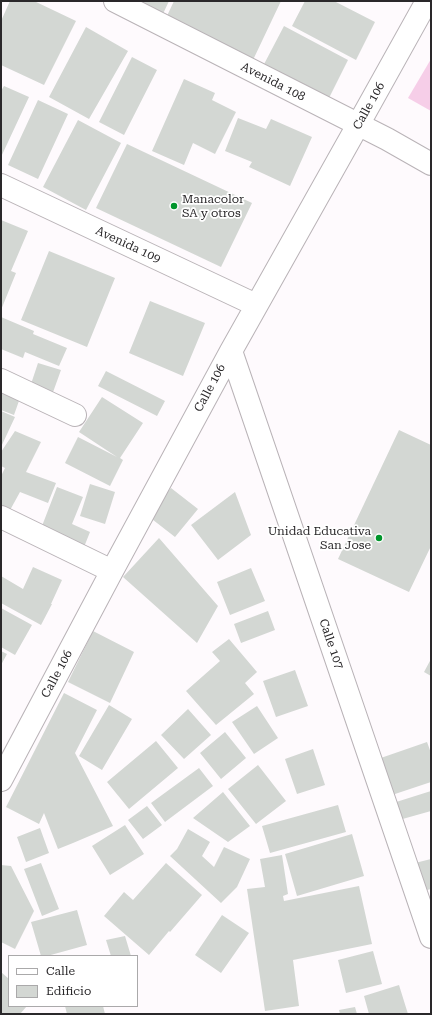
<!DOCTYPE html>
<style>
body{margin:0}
#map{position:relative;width:432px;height:1015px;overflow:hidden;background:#fefafd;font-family:"Roboto Serif",serif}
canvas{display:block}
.frame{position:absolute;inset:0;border:2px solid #2a282a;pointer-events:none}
.legend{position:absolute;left:8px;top:955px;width:130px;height:52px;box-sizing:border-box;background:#fff;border:1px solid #aaa9aa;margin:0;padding:5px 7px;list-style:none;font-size:12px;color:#2a282a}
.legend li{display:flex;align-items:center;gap:8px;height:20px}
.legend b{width:20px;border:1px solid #aaa9aa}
</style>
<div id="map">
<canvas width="432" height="1015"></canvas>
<div class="frame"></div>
<ul class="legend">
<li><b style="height:5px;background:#fff"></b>Calle</li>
<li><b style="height:11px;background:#d3d7d3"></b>Edificio</li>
</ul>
</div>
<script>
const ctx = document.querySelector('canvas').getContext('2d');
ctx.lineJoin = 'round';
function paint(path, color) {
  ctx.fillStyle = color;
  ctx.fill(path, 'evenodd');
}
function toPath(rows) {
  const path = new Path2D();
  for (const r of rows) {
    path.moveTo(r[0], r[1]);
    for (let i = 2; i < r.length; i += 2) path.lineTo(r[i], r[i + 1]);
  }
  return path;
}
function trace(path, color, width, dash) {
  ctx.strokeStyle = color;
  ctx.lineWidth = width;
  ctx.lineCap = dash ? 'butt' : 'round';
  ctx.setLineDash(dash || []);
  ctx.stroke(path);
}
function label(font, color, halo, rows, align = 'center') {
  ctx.font = font + ' "Roboto Serif",serif';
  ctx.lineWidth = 3.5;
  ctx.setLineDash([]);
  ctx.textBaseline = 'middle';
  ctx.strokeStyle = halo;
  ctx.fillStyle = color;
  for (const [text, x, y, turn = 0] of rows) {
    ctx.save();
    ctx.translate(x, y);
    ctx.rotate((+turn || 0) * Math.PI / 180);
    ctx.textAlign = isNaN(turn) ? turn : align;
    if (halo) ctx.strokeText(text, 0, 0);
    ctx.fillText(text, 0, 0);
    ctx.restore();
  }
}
paint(toPath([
 [431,59,431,111,408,98]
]), '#f6cee8');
paint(toPath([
 [10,1,34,1,76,21,44,85,1,65,1,21],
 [137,1,169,1,162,16],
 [174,1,281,1,253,60,166,18],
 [305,1,334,1,375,22,356,60,292,26],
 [284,26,348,60,327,102,262,68],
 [86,27,128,51,89,119,49,97],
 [132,57,157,70,124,135,99,122],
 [184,79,215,93,212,100,236,112,215,154,193,143,184,165,152,151],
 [4,86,29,97,1,157,1,91],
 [38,100,68,114,38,179,8,165],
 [238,118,266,129,271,119,312,137,290,186,249,167,252,162,225,151],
 [78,120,121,143,86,210,43,187],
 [127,144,252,203,221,267,96,208],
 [1,220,28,231,11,271,16,273,1,310],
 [49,251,115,278,87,347,21,320],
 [150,301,205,323,183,376,129,353],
 [1,317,34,331,33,334,67,348,59,366,25,352,23,358,1,349],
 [38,363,61,370,52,395,30,387],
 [106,371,165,401,157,416,98,386],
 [1,391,20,398,14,415,1,410],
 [102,397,143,423,120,458,123,460,110,486,65,463,78,437,117,457,79,432],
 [1,411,15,417,1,447],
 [399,430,431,445,431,546,409,592,338,559],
 [15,431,41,442,26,472,56,483,48,503,20,492,9,512,1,508,1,476,5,468,1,466,1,452],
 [90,484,115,492,105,524,80,516],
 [57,487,83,497,72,524,90,532,84,547,55,534,56,531,42,526],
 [171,488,198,509,175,537,148,516],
 [235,492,251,535,218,560,191,525],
 [159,538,218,606,197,643,123,577],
 [33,567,62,580,51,604,52,604,41,625,1,603,1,576,23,589],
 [251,568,265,601,230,615,217,582],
 [1,608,32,625,15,655,1,647],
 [268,611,275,630,241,643,234,624],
 [93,631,134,652,110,703,68,682],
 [229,639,257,672,245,683,254,694,216,725,186,691,220,661,212,652],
 [1,651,7,654,1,665],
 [431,659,431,676,424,672],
 [295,670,308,706,276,717,263,681],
 [64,693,97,710,75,753,113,826,73,843,58,849,44,813,39,824,6,807],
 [109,705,132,719,102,770,79,756],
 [257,706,278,738,254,754,232,722],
 [188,709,211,735,184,759,161,735],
 [225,732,246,758,221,779,200,753],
 [156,741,178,768,129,809,107,782],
 [427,742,431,753,431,782,389,796,375,760],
 [313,749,325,785,297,794,285,759],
 [258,765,286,801,256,824,228,789],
 [199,768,213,786,165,822,151,803],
 [431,791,431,811,399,820,393,803],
 [223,792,250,826,228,842,193,818],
 [338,805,346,832,270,853,262,826],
 [147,806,162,825,143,839,128,820],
 [125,825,144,854,110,875,92,846],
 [40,828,49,853,26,862,17,837],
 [188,829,210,842,202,856,214,867,224,847,250,859,237,887,221,903,170,856,177,849],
 [352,834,364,876,297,896,285,854],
 [282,855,288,894,283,896,284,901,359,886,372,944,293,960,299,1006,265,1011,247,889,265,887,260,859],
 [431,859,431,889,423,891,415,863],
 [41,863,59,909,42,916,24,869],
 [166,863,202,895,170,932,169,931,149,955,104,916,124,892,133,900],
 [1,865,11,866,34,911,15,949,1,942],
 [77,910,87,945,47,956,41,956,31,922],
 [222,915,249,933,221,973,195,955],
 [125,936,131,956,111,956,106,940],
 [373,951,382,984,346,993,338,960],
 [1,972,9,979,9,1006,27,1006,20,1014,1,1014],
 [399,985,408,1014,369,1014,364,996],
 [65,1006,103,1006,105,1014,67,1014],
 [355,1007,357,1014,340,1014,339,1010]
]), '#d3d7d3');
const street = toPath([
 [1,185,256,305],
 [231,351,431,937],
 [1,380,75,415],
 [1,517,112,571],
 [1,780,112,571,231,351,358,125,427,1]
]);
const secondary = toPath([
 [115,1,387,139,431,164]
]);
trace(street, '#b9b3b7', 24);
trace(secondary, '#b9b3b7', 24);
trace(street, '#fff', 22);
trace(secondary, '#fff', 22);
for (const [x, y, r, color] of [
 [174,206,4,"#00952b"],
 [379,538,4,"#00952b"]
]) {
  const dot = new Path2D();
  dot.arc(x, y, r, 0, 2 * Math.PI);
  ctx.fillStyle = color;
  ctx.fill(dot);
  trace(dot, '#fff', 1.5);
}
label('12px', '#2a282a', '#fff', [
 ["Avenida 108",273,82,27],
 ["Calle 106",369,106,-61],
 ["Avenida 109",128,245,25],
 ["Calle 106",210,388,-62],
 ["Calle 107",331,644,71],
 ["Calle 106",57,674,-62]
]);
label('12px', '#2a282a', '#fff', [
 ["Manacolor",182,199],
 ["SA y otros",182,213],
 ["Unidad Educativa",371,531,"right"],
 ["San Jose",371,545,"right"]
], 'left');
</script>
